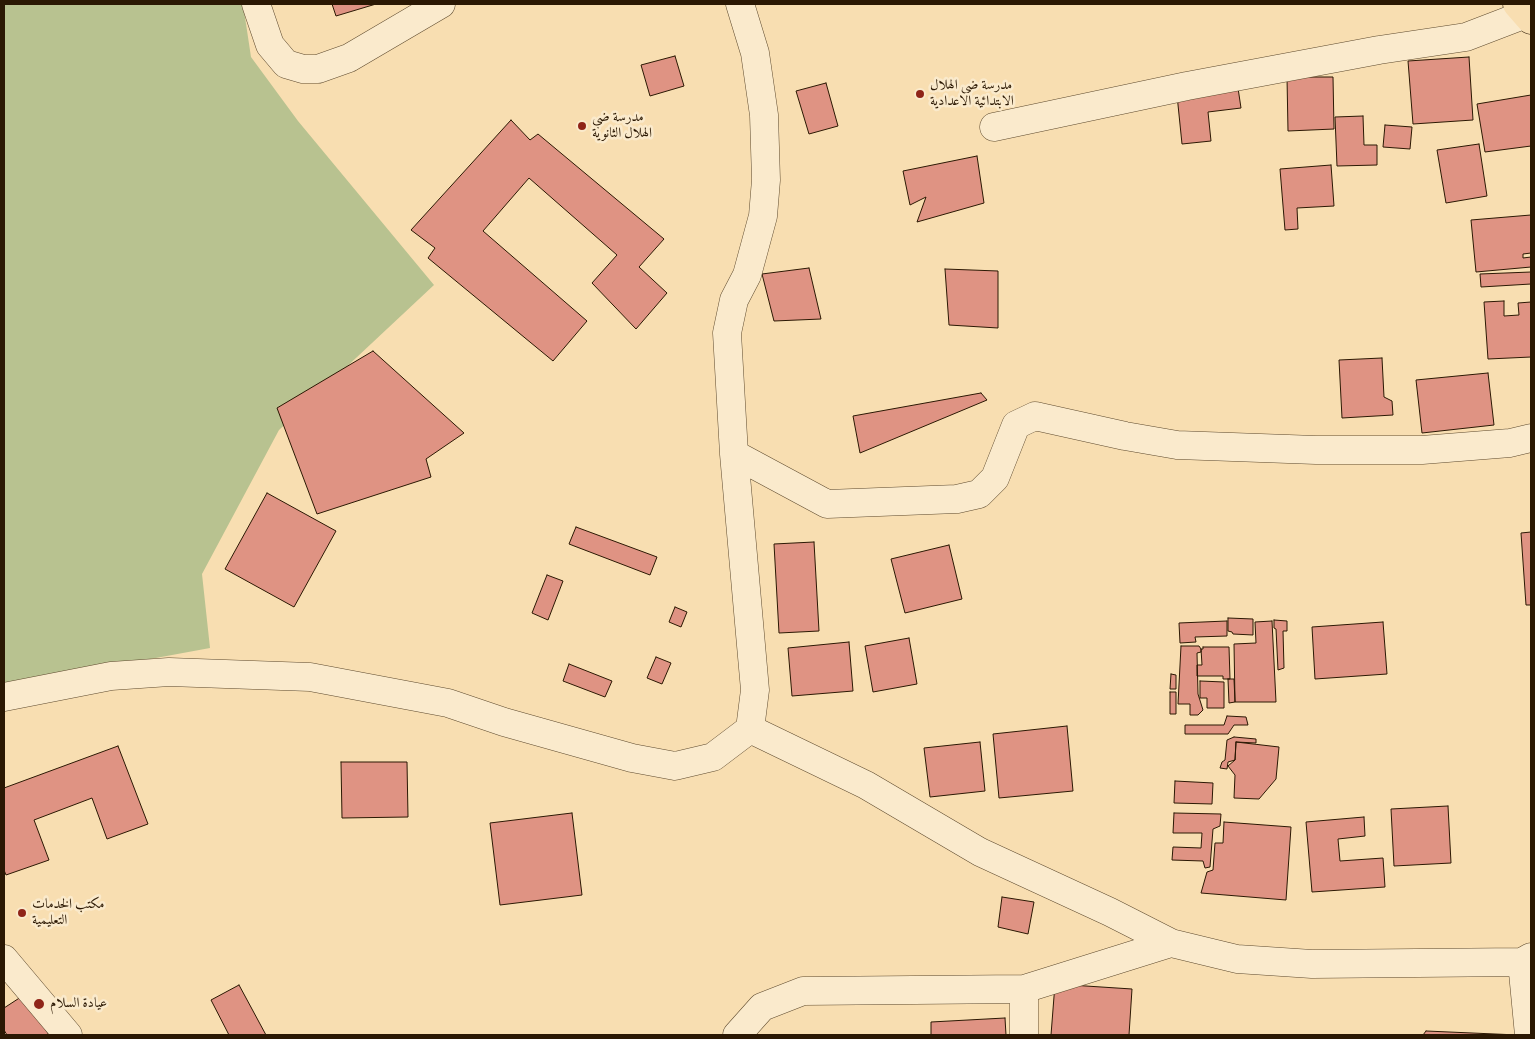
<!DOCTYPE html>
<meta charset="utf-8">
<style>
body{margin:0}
#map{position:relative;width:1535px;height:1039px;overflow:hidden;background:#f8deb1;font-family:"IM FELL Great Primer",serif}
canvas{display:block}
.frame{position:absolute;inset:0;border:5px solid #2b1803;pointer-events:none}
</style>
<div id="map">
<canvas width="1535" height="1039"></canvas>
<div class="frame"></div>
</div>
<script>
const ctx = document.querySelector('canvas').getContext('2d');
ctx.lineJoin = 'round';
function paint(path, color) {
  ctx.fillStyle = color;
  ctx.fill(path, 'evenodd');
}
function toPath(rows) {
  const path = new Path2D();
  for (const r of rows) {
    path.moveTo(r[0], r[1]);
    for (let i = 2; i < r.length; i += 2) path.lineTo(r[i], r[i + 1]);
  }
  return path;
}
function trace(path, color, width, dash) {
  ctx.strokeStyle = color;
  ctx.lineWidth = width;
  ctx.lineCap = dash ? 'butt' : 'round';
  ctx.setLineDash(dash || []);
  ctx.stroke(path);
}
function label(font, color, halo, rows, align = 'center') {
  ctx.font = font + ' "IM FELL Great Primer",Amiri,serif';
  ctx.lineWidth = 5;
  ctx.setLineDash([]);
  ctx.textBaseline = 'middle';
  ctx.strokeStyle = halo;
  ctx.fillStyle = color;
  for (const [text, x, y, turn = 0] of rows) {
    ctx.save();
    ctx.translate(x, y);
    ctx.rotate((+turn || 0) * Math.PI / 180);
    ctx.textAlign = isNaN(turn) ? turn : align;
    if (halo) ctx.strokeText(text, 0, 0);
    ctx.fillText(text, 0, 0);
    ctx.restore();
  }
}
paint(toPath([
 [4,4,243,4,251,57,298,121,434,285,279,430,202,574,210,648,107,667,4,689]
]), '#b8c290');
const building = toPath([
 [332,4,376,4,336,16,332,4],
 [675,56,684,86,650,96,641,65,675,56],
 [1469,57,1473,120,1413,124,1408,61,1469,57],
 [1287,77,1333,77,1334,129,1288,131,1287,77],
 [826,83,838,126,809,134,796,91,826,83],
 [1238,88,1241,108,1208,112,1211,141,1182,144,1177,95,1238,88],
 [1531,95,1531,146,1485,152,1477,104,1531,95],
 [1363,116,1364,145,1377,145,1377,165,1337,166,1335,117,1363,116],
 [511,120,530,140,538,134,664,239,639,267,667,293,636,329,592,283,617,255,529,178,483,231,587,321,553,361,428,258,435,248,411,230,511,120],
 [1385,125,1412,127,1410,149,1383,147,1385,125],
 [1479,144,1487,196,1446,203,1437,150,1479,144],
 [977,156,984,203,917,222,926,197,910,205,903,171,977,156],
 [1331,165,1334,206,1297,208,1298,229,1285,230,1280,169,1331,165],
 [1531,215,1531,253,1523,254,1523,258,1531,257,1531,267,1476,272,1471,220,1531,215],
 [1531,267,1531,284,1481,287,1480,274,1531,272,1531,267],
 [809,268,821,319,774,321,762,274,809,268],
 [945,269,998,271,998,328,949,325,945,269],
 [1504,301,1504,316,1519,315,1518,303,1531,302,1531,357,1488,359,1484,302,1504,301],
 [373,351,464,433,426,459,431,477,317,514,277,408,373,351],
 [1382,358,1384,397,1392,401,1393,415,1342,418,1339,360,1382,358],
 [1488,373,1494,425,1422,433,1416,380,1488,373],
 [981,393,987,400,860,453,853,416,981,393],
 [267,493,336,531,294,607,225,569,267,493],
 [576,527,657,557,650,575,569,544,576,527],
 [1531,532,1531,605,1526,605,1521,533,1531,532],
 [814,542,819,631,779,633,774,544,814,542],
 [949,545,962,599,905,613,891,559,949,545],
 [547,575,563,581,548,620,532,613,547,575],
 [675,607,687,612,681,627,669,622,675,607],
 [1228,618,1253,619,1253,635,1233,634,1232,632,1228,631,1228,618],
 [1274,620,1287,621,1287,631,1283,631,1284,668,1278,670,1276,629,1274,628,1274,620],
 [1227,621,1227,636,1195,637,1196,642,1180,643,1179,623,1227,621],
 [1272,621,1276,702,1235,702,1234,644,1256,643,1255,622,1272,621],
 [1383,622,1387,674,1315,679,1312,627,1383,622],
 [909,638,917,684,873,692,865,646,909,638],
 [849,642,853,691,792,696,788,648,849,642],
 [1181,646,1199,646,1201,649,1201,652,1197,653,1198,694,1203,710,1198,715,1190,715,1190,704,1178,704,1181,646],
 [1203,647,1229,647,1230,679,1223,679,1223,676,1197,676,1197,665,1202,665,1201,649,1203,649,1203,647],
 [656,657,671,663,662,684,647,678,656,657],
 [569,664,612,681,605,697,563,681,569,664],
 [1171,674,1176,675,1176,689,1170,689,1171,674],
 [1228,679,1234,679,1235,702,1229,703,1228,679],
 [1200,681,1224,682,1224,708,1207,708,1207,698,1200,698,1200,681],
 [1170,692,1176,692,1176,714,1170,714,1170,692],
 [1227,716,1246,717,1248,725,1234,725,1228,734,1185,734,1185,725,1224,725,1227,716],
 [1067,726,1073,791,999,798,993,734,1067,726],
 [1234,737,1256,739,1256,743,1236,742,1235,760,1228,762,1227,769,1220,768,1222,762,1225,760,1227,740,1234,737],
 [980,742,985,791,930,797,924,748,980,742],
 [1236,742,1279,747,1276,779,1259,799,1234,798,1235,775,1228,766,1235,760,1236,742],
 [118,746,148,824,107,839,92,798,34,820,49,860,6,875,4,870,4,788,118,746],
 [341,762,407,762,408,817,342,818,341,762],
 [1175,781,1213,783,1212,804,1174,803,1175,781],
 [1448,806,1451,863,1394,866,1391,809,1448,806],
 [572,813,582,895,500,905,490,823,572,813],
 [1174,813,1221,814,1220,826,1213,829,1210,867,1205,868,1203,861,1172,860,1173,847,1201,848,1202,833,1173,833,1174,813],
 [1364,817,1365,836,1338,839,1340,861,1383,858,1385,887,1312,892,1306,822,1364,817],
 [1224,822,1291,827,1286,900,1201,893,1207,872,1213,870,1215,843,1223,843,1224,822],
 [1002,897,1034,902,1028,934,998,927,1002,897],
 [1055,984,1132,989,1129,1035,1051,1035,1055,984],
 [239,985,266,1035,229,1035,211,1000,239,985],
 [24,995,49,1035,7,1035,4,1030,4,1008,24,995],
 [1005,1018,1006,1035,931,1035,931,1022,1005,1018],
 [1426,1031,1518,1035,1423,1035,1426,1031]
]);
paint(building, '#df9383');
trace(building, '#2b1803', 1);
const minor = toPath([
 [256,4,270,45,286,64,303,69,318,69,349,58,441,4],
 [994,127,1187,86,1379,50,1466,37,1526,14],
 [734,454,827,504,957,499,979,494,995,478,1016,425,1035,416,1125,436,1177,445,1316,450,1422,450,1510,443,1531,438],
 [4,697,111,676,169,672,310,677,448,703,504,722,632,758,675,766,713,757,750,729,755,690,734,454,727,333,734,300,747,275,763,216,766,180,764,115,755,53,740,4],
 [750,729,866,785,980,852,1110,912,1171,943,1237,959,1312,964,1522,962],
 [4,959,68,1035],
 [1024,989,1024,1035],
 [737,1035,762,1007,803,991,1024,989,1171,943],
 [1529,1035,1522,962,1531,957]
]);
const major = toPath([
 [1517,4,1531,20]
]);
trace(minor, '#5e4a2e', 29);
trace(major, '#2b1803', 29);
trace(minor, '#faeacc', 28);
trace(major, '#f8deb1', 28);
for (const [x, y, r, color] of [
 [920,94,5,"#8f2418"],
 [582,126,5,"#8f2418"],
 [22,913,5,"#8f2418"],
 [39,1004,6,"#8f2418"]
]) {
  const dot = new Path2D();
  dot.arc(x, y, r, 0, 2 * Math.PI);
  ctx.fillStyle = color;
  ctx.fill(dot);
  trace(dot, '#faeacc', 2);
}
label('14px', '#2b1803', '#faeacc', [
 ["مدرسة ضي الهلال",930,86],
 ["الابتدائية الاعدادية",930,102],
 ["مدرسة ضي",592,118],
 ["الهلال الثانوية",592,134],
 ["مكتب الخدمات",32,905],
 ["التعليمية",32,921],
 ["عيادة السلام",50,1004]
], 'left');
</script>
